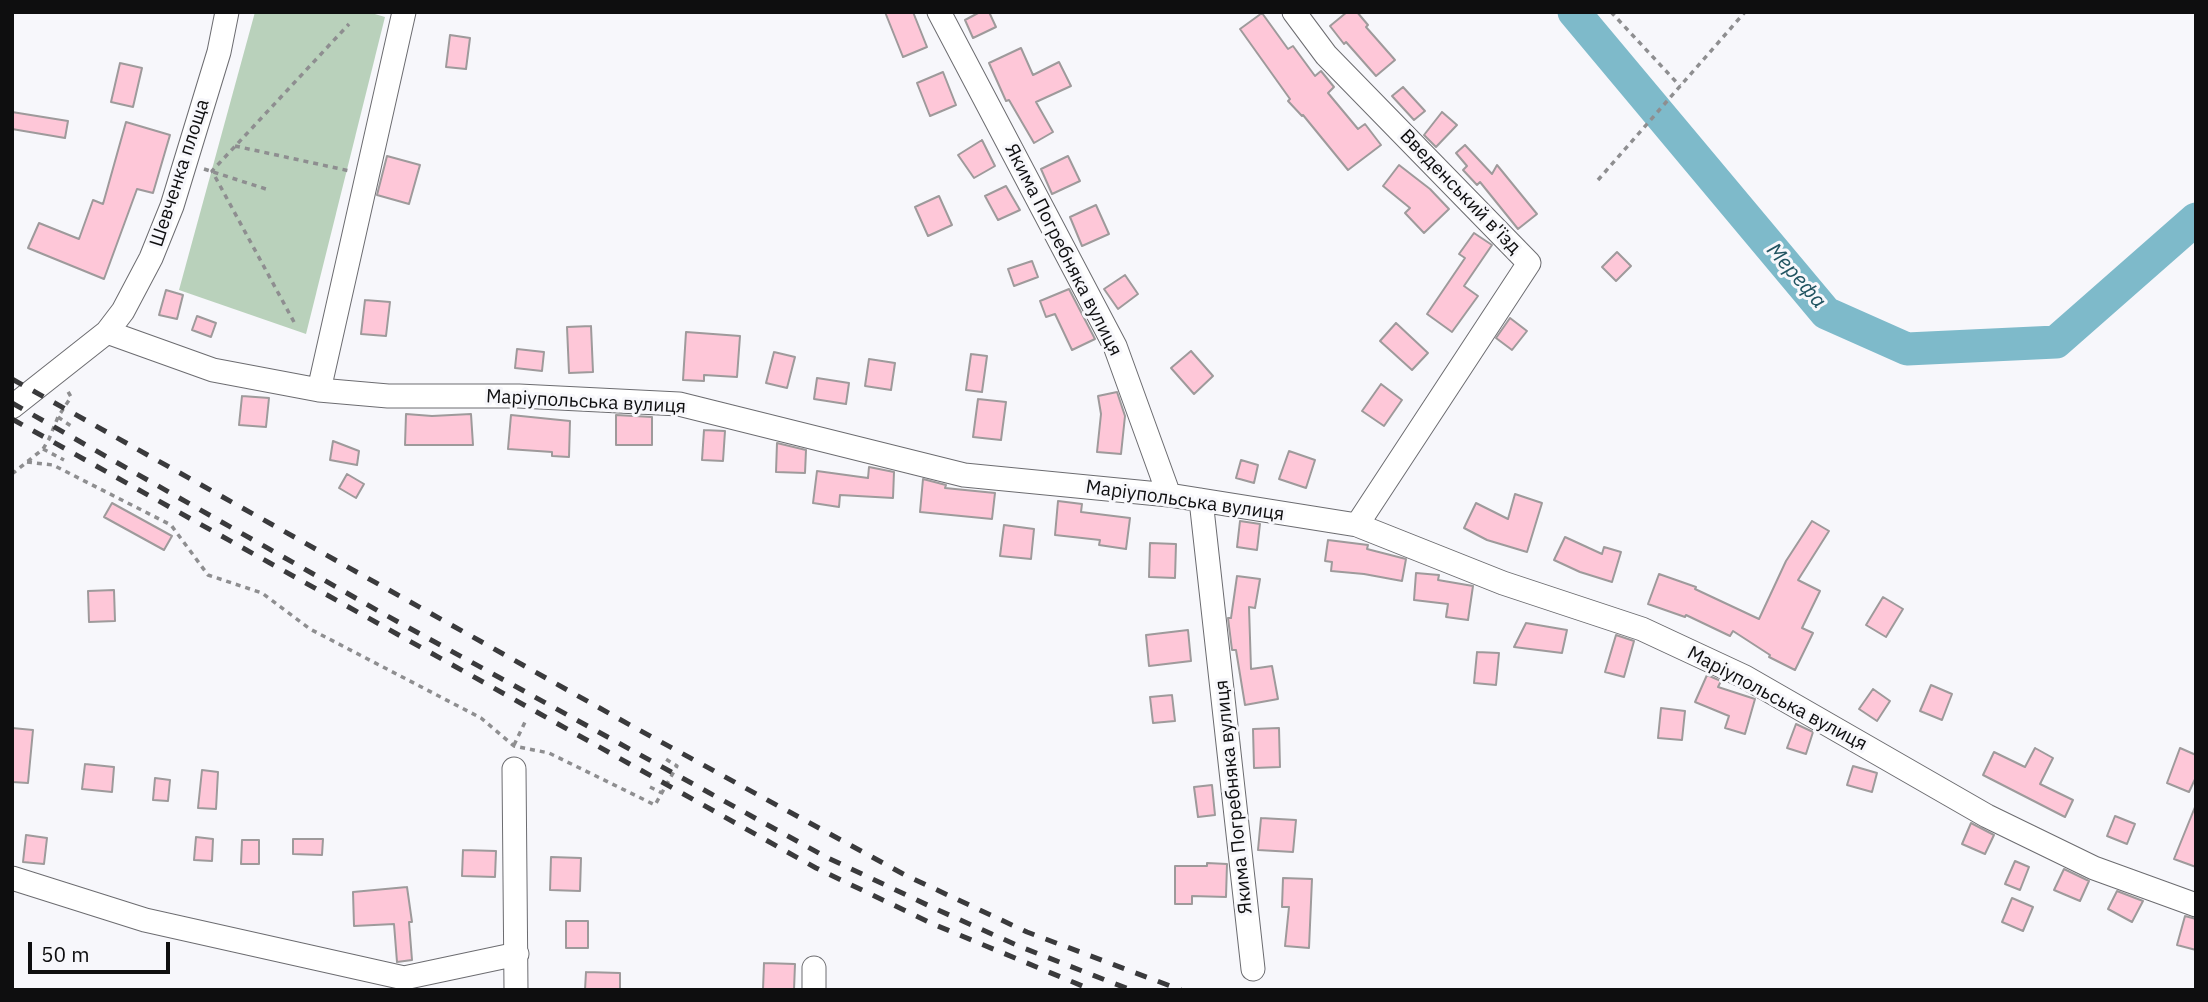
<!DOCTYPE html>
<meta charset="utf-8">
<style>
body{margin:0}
#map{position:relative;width:2208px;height:1002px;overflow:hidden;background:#f7f7fb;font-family:"IBM Plex Sans",sans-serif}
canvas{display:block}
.frame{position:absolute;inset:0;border:14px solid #0e0e0f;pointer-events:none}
.scale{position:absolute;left:28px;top:942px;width:142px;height:32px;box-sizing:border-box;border:4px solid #0e0e0f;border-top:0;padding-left:9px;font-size:21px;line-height:24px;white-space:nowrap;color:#0e0e0f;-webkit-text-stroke:5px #f7f7fb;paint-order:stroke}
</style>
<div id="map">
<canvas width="2208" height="1002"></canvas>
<div class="frame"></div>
<div class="scale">50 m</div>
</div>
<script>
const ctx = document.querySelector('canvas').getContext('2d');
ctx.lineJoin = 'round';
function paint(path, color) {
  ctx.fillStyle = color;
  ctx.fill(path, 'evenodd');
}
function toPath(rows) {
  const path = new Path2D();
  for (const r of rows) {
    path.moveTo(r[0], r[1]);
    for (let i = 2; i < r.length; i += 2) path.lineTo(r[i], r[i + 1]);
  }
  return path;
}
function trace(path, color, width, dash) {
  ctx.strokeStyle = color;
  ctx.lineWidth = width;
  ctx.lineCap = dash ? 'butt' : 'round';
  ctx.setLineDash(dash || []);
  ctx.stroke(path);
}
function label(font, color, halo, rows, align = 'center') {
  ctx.font = font + ' "IBM Plex Sans",sans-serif';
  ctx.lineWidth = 6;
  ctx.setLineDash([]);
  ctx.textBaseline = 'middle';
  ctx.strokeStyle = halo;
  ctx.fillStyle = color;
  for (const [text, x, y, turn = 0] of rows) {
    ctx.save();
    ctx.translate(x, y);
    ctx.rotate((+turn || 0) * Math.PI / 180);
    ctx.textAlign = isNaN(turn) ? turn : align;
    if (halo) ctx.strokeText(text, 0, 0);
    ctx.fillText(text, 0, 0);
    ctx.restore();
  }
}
paint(toPath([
 [255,12,368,12,385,17,306,334,179,290]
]), '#b9d1bb');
trace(toPath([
 [1574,12,1826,313,1907,349,2056,342,2196,219]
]), '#7ebaca', 33);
const building = toPath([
 [885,12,913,12,927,47,903,57,885,12],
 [980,12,989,12,996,27,973,38,965,20,980,12],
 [1347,12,1357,12,1368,25,1366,27,1395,60,1376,76,1346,42,1344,44,1330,26,1347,12],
 [1262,13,1288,49,1293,46,1315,76,1321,71,1334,87,1328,93,1358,129,1365,124,1381,145,1348,170,1303,115,1302,116,1288,101,1290,99,1240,29,1262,13],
 [450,35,470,38,466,69,446,67,450,35],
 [1021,48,1033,75,1059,62,1071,86,1036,102,1053,132,1034,143,1009,100,1006,101,989,63,1021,48],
 [120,63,142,68,133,107,111,102,120,63],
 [943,72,956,105,930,116,917,83,943,72],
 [1403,87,1425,111,1414,120,1392,96,1403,87],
 [12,112,68,121,65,138,12,129,12,112],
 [1442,112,1457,125,1436,147,1424,135,1442,112],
 [126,122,170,135,153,193,137,189,104,279,28,248,39,223,79,239,93,200,103,204,126,122],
 [982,140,995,166,974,178,958,155,982,140],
 [1465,145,1492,174,1497,165,1537,214,1518,229,1480,182,1477,185,1463,170,1467,166,1456,153,1465,145],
 [387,156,420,165,409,204,377,195,387,156],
 [1068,156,1080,181,1052,194,1041,169,1068,156],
 [1399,165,1430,189,1449,209,1424,233,1405,213,1410,208,1383,186,1399,165],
 [1006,186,1020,210,998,220,985,196,1006,186],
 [939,196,952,225,928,236,915,207,939,196],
 [1096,205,1109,234,1082,246,1070,217,1096,205],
 [1474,233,1492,245,1464,286,1478,296,1452,332,1427,314,1465,258,1459,254,1474,233],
 [1617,252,1631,266,1616,281,1602,267,1617,252],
 [1032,261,1038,277,1014,286,1008,269,1032,261],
 [1125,275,1138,294,1118,309,1104,289,1125,275],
 [1069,289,1095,339,1072,350,1055,314,1046,317,1040,301,1069,289],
 [166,290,183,295,177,319,159,315,166,290],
 [365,300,390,302,386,336,361,334,365,300],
 [197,316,216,323,211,337,192,330,197,316],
 [1510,318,1527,331,1512,350,1496,338,1510,318],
 [1396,323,1428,353,1412,370,1380,341,1396,323],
 [591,326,593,372,569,373,567,327,591,326],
 [686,332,740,336,737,377,704,375,704,381,683,380,686,332],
 [517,349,544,352,542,371,515,368,517,349],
 [1191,351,1213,376,1194,394,1171,368,1191,351],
 [774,352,795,357,787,388,766,383,774,352],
 [971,354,987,356,982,392,966,390,971,354],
 [869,359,895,363,891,390,865,386,869,359],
 [817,378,849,383,846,404,814,399,817,378],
 [1381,384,1402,400,1384,426,1362,411,1381,384],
 [1117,392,1125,416,1121,454,1097,452,1101,414,1098,396,1117,392],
 [242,396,269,398,266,427,239,425,242,396],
 [978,399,1006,402,1001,440,973,437,978,399],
 [406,414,432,416,471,414,473,445,405,445,406,414],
 [511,415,570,421,569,457,552,456,552,452,508,449,511,415],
 [616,415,652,417,652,445,616,445,616,415],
 [704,430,725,431,723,461,702,460,704,430],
 [333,441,359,451,357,465,330,460,333,441],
 [777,443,806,450,805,473,776,472,777,443],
 [1289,451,1315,460,1306,488,1279,479,1289,451],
 [1241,460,1258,465,1254,483,1236,478,1241,460],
 [869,467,894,472,893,498,840,495,839,507,813,503,817,471,868,478,869,467],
 [347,474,364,484,356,498,339,488,347,474],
 [923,479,946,485,945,488,995,493,992,519,920,512,923,479],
 [1515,494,1542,503,1527,552,1487,540,1464,528,1476,503,1508,519,1515,494],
 [1058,501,1082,504,1081,512,1130,518,1126,549,1099,545,1100,540,1055,535,1058,501],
 [112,503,172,536,164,550,104,517,112,503],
 [1240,521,1260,524,1257,550,1237,547,1240,521],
 [1812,521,1829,531,1798,580,1820,591,1802,628,1813,633,1795,670,1769,657,1770,655,1733,631,1730,636,1686,615,1685,617,1648,604,1659,574,1696,587,1695,589,1759,619,1786,561,1812,521],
 [1004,525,1034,529,1031,559,1000,556,1004,525],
 [1565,537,1602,554,1604,547,1621,552,1612,582,1580,572,1554,560,1565,537],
 [1328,540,1368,545,1367,549,1406,559,1402,581,1364,574,1331,571,1332,562,1325,561,1328,540],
 [1150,543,1176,544,1175,578,1149,577,1150,543],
 [1416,573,1439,575,1438,580,1473,586,1468,620,1446,617,1448,604,1414,600,1416,573],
 [1237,576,1260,579,1255,608,1249,607,1251,669,1272,666,1278,699,1245,705,1236,650,1232,650,1228,618,1231,618,1237,576],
 [114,590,115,621,89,622,88,591,114,590],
 [1883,597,1903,609,1886,637,1866,625,1883,597],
 [1526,623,1567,630,1562,653,1514,647,1526,623],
 [1188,630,1191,661,1149,666,1146,635,1188,630],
 [1616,635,1634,641,1624,677,1605,672,1616,635],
 [1477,652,1499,653,1496,685,1474,683,1477,652],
 [1707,675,1721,681,1718,687,1755,699,1745,734,1725,728,1729,716,1695,702,1707,675],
 [1931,685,1952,694,1942,720,1920,711,1931,685],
 [1873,689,1890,701,1877,721,1859,709,1873,689],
 [1172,695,1175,721,1153,723,1150,697,1172,695],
 [1661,708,1685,711,1682,740,1658,738,1661,708],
 [1796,724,1813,732,1806,754,1787,748,1796,724],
 [12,728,33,730,28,783,12,782,12,728],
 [1279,728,1280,767,1254,768,1253,729,1279,728],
 [2035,748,2053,758,2040,784,2073,800,2065,817,1983,775,1994,752,2025,767,2035,748],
 [2180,748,2196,755,2196,777,2189,792,2167,783,2180,748],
 [85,764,114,767,112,792,82,789,85,764],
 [1853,766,1877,773,1872,792,1847,785,1853,766],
 [202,770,218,772,216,809,198,808,202,770],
 [155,778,170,780,168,801,153,800,155,778],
 [1212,785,1215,815,1198,817,1194,787,1212,785],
 [2195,807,2196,808,2196,867,2174,859,2195,807],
 [2115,816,2135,824,2127,844,2107,836,2115,816],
 [1261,818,1296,820,1293,852,1258,850,1261,818],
 [1971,823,1994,835,1985,854,1962,844,1971,823],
 [26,835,47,838,44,864,23,862,26,835],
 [196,837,213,839,212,861,194,860,196,837],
 [293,839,323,839,322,855,293,854,293,839],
 [242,840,259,840,259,864,241,864,242,840],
 [463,850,496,851,495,877,462,876,463,850],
 [551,857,581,858,580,891,550,890,551,857],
 [2015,861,2029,867,2020,890,2005,884,2015,861],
 [1207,863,1227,864,1226,897,1192,896,1192,904,1175,904,1175,866,1207,866,1207,863],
 [2064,869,2089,881,2080,901,2054,890,2064,869],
 [1283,878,1312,879,1309,948,1285,946,1289,907,1282,907,1283,878],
 [407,887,412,922,409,922,412,960,397,962,394,924,354,926,353,892,407,887],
 [2117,891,2143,901,2132,922,2108,909,2117,891],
 [2012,898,2033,907,2023,931,2002,922,2012,898],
 [2185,916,2196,919,2196,950,2177,945,2185,916],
 [566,921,588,921,588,948,566,948,566,921],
 [764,963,795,964,794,990,763,989,764,963],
 [586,972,620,973,620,990,585,990,586,972]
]);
paint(building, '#fec7d8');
trace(building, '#9e9a9b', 2);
const minor = toPath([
 [939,12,1115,346,1169,495],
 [1294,12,1326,55,1529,263,1357,525],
 [107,332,213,370,319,390,388,396,519,396,679,404,964,475,1169,495,1357,525,1503,583,1642,629,1745,677,1987,816,2094,868,2196,905],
 [319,390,404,12],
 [12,407,107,332,123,311,151,258,172,206,219,52,227,12],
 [1201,500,1253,969],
 [514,769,516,990],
 [12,878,145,920,404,978,517,954],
 [814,990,814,968]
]);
trace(minor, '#6c6c70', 25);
trace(toPath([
 [1611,12,1680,86],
 [235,146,350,171],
 [204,169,269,190],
 [1598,180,1745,12],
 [294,322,212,171,349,24],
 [58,417,71,426],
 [43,449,64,460],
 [27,462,53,465,171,525,208,575,262,593,310,629,481,718,514,746,549,753,655,805,677,766,664,758],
 [12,474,43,449,49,439,58,417,71,397,66,388],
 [514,745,525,722],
 [650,787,662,793]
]), '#8e8e90', 3.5, [5, 5]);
trace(minor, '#fff', 23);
trace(toPath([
 [12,379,630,725,905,875,1027,932,1181,990],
 [12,403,382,613,826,857,938,910,1021,947,1131,990],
 [12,419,816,868,933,924,1092,990]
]), '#3a3a3c', 5, [12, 12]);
label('19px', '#0e0e0f', '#f7f7fb', [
 ["Шевченка площа",180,173,-72],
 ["Введенський в'їзд",1460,192,46],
 ["Якима Погребняка вулиця",1063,250,63],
 ["Маріупольська вулиця",586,402,3],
 ["Маріупольська вулиця",1185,501,8],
 ["Маріупольська вулиця",1777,699,28],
 ["Якима Погребняка вулиця",1234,797,-96]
]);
label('italic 21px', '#215461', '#f7f7fb', [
 ["Мерефа",1796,276,49]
]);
</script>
